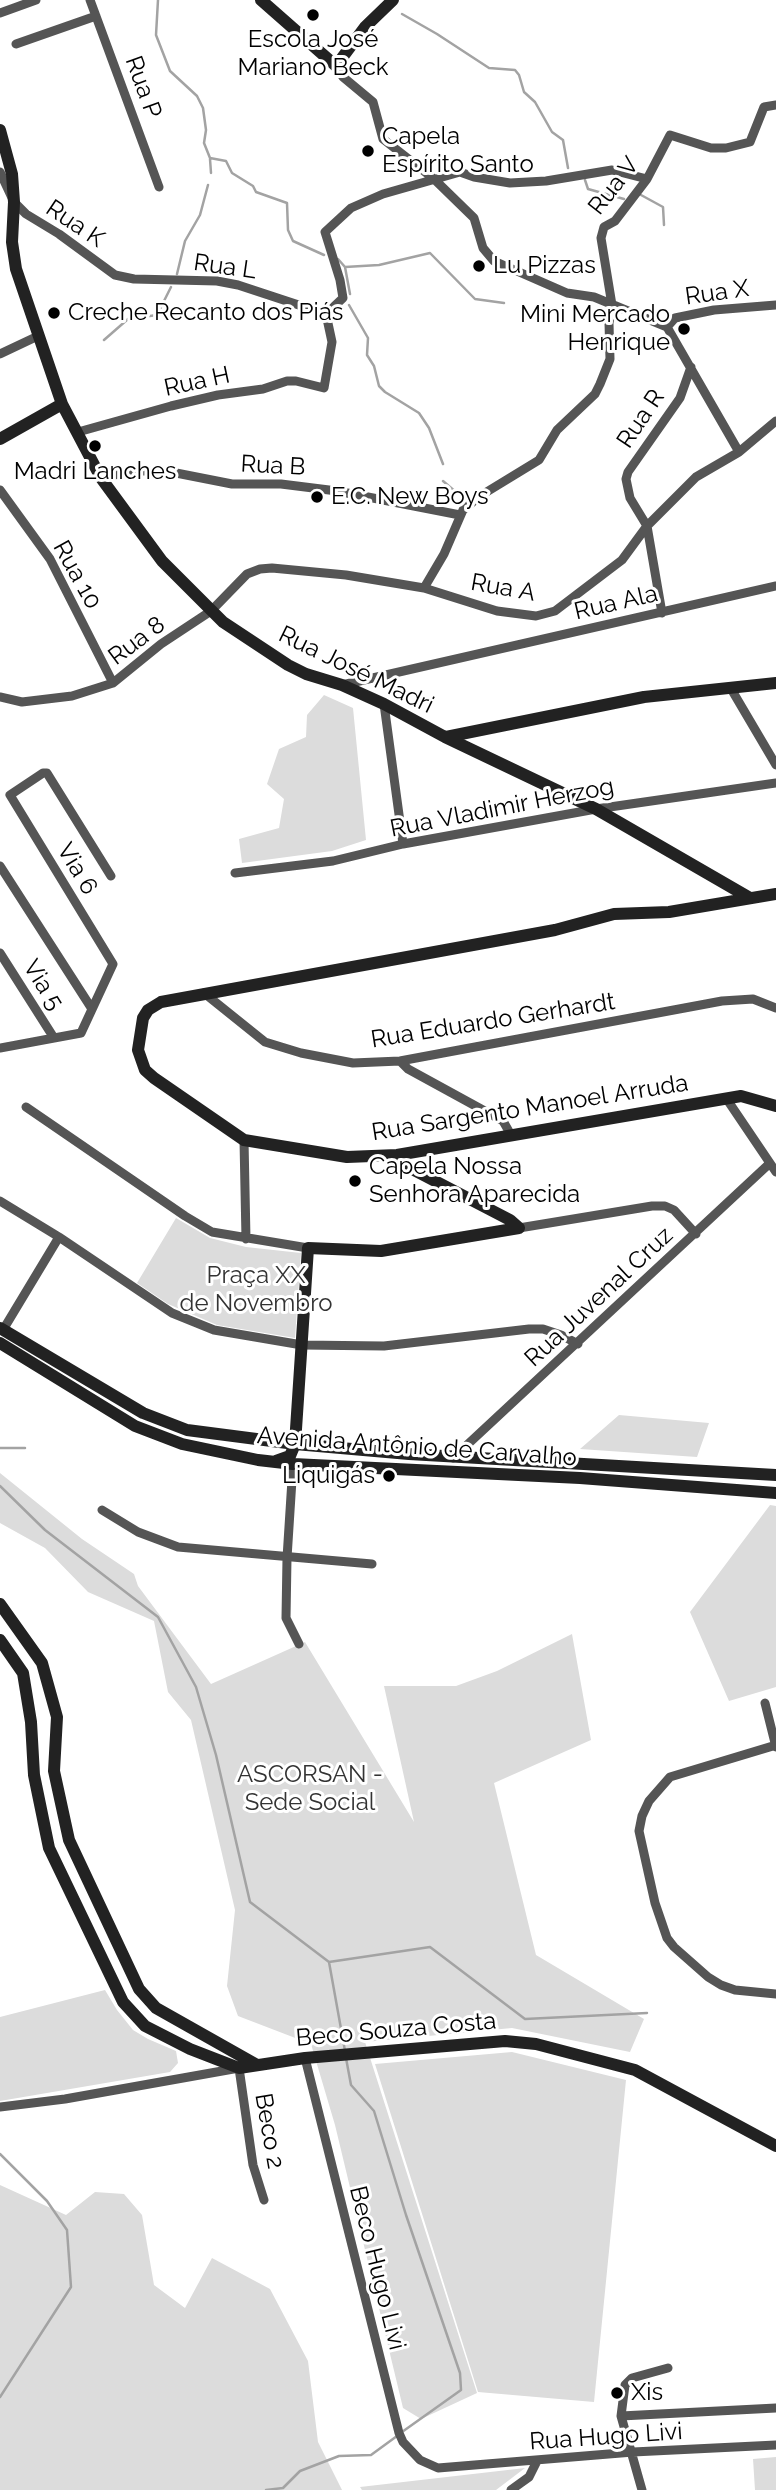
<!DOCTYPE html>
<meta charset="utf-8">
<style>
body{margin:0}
canvas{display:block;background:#fff}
</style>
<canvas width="776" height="2490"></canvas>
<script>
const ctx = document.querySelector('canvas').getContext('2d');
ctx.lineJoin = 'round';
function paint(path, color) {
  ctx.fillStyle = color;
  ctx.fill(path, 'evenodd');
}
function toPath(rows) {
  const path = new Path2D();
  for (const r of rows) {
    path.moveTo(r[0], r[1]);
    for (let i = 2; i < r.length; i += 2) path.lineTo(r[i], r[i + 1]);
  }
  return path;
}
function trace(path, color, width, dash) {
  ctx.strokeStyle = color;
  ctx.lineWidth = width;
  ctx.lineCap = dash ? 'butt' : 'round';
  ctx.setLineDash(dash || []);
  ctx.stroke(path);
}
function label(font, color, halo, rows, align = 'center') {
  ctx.font = font + ' Raleway,sans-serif';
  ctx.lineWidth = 6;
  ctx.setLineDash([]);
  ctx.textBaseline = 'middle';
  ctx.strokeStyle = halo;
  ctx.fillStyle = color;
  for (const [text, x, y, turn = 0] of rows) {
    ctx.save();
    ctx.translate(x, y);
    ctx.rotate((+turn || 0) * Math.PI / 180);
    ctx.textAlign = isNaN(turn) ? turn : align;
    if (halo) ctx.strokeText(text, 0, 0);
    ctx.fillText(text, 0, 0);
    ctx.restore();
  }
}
paint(toPath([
 [324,695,353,708,366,840,332,851,242,863,239,839,279,828,284,799,267,784,279,749,306,737,307,715],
 [176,1218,210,1238,246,1247,301,1253,295,1338,217,1325,168,1304,137,1283],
 [619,1415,709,1423,697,1457,580,1449],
 [0,1473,82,1539,134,1574,138,1586,211,1684,305,1642,414,1822,384,1686,456,1686,497,1671,572,1634,591,1740,494,1783,536,1955,644,2019,630,2052,512,2028,365,2042,477,2393,421,2419,403,2408,335,2125,311,2044,238,2016,227,1986,235,1910,191,1720,168,1692,154,1621,88,1592,45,1548,0,1523],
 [770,1505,776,1506,776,1687,729,1701,690,1612],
 [105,1990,117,2010,133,2030,148,2039,176,2051,178,2063,170,2072,0,2101,0,2017],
 [512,2052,626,2080,594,2402,478,2392,375,2064],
 [0,2185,66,2215,95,2192,124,2194,142,2215,154,2285,185,2308,212,2258,270,2289,308,2361,318,2442,342,2490,0,2490],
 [776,2457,776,2490,755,2490,753,2459],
 [525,2468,496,2490,362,2490,360,2487]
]), '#dcdcdc');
trace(toPath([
 [158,0,156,35,170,71,197,96,203,108,206,130,204,143,210,158,226,161,232,173,253,186,256,192,287,203,288,230,293,241,324,255],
 [402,14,437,34,489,68,515,70,519,75,524,92,535,102,552,132,563,140,568,168],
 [210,159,211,173],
 [585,180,588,189,624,199],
 [641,195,663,207,664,225],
 [338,259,345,267,350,294],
 [345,267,379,265,430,253,475,299,504,303],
 [177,274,185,241,200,215,208,185],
 [349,305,368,338,367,355,374,366,379,386,385,392,419,413,429,428,443,464],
 [104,340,128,319,157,315,171,287],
 [443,481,457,493],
 [0,1448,25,1448],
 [0,1486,45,1530,158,1617,196,1687,216,1755,250,1902,329,1962,345,2051],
 [329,1962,430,1947,525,2019,647,2013],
 [346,2058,351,2085,374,2111,406,2215,460,2373,461,2390,402,2432],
 [0,2154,47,2201,67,2230,71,2287,0,2397],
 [266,2490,283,2488,300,2471,339,2456,371,2455,397,2436]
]), '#a3a3a3', 2.5);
trace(toPath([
 [90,0,159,187],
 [0,13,36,0],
 [16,44,96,16],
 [336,66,343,77,373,102,383,139,434,179,474,218,483,248,494,261,567,293,594,297,667,327,739,452],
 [0,172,14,202,26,214,59,234,115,275,134,279,217,281,238,285,326,314],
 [326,314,343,298,340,280,325,232,351,208,383,194,460,172,474,177,510,183,546,181,612,170,647,179],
 [667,327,675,318,714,310,776,305],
 [0,354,38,336],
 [78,432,171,406,218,395,263,389,287,381,296,381,324,388,332,342,326,314],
 [101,478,131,471,166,471,232,484,281,484,337,491,460,515],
 [0,490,50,559,113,683],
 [424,588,444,554,463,510,480,496,539,460,557,430,595,394,600,384,610,359,609,323,612,305,601,238,604,227,615,221,647,179,670,135,711,148,726,148,750,142,764,107,776,105],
 [662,613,647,526,630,498,626,479,628,472,680,398,691,367],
 [342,685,776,586],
 [730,687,776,765],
 [0,697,22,702,72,696,113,683,161,644,211,611,247,574,260,569,272,568,346,575,424,588,497,611,536,616,555,611,622,560,647,526,696,477,739,452,776,421],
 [384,704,403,844],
 [0,866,92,1009],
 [235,873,333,861,403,844,596,809,776,783],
 [0,953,54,1038],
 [204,993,265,1042,301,1053,353,1063,400,1061,722,1001,753,999,776,1008],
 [0,1048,81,1033,113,964,10,795,43,773,47,773,111,876],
 [400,1061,408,1069,503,1121,511,1135],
 [726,1098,776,1172],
 [26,1107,185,1216,212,1232,308,1248],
 [244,1140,246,1239],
 [0,1201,59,1237,172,1313,214,1330,302,1345,384,1346,529,1329,543,1329,561,1335,578,1344],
 [519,1228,652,1206,665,1206,674,1210,696,1234],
 [3,1330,59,1237],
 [453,1458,769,1164],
 [293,1464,287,1558,286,1618,299,1644],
 [102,1510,138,1532,178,1547,372,1564],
 [765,1703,776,1747],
 [776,1745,670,1777,649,1801,642,1816,639,1831,655,1903,667,1938,674,1947,708,1977,721,1985,735,1990,776,1994],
 [305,2058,399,2433,403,2442,420,2460,438,2468,633,2452,776,2445],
 [0,2107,65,2099,239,2068,253,2165,264,2200],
 [621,2416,776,2408],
 [511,2490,529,2477,537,2461],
 [642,2490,621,2416,625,2385,632,2378,668,2368]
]), '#555', 9);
trace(toPath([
 [261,0,336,66,365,27,393,0],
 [0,130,12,174,14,202,12,242,16,269,62,404,101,478,162,561,223,622,288,665,306,674,342,685,384,704,445,737,596,809,750,898],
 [0,439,62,404],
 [446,737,644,697,776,683],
 [776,894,669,912,614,914,555,930,161,1002,148,1010,143,1018,138,1050,145,1070,154,1078,244,1140,347,1157,397,1155,741,1096,776,1106],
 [397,1155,410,1168,510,1220,519,1228],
 [0,1328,143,1413,187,1430,295,1444,409,1454,776,1475],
 [0,1343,135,1426,182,1444,258,1460,293,1464,580,1478,776,1493],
 [276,1461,290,1456,295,1444,308,1248,381,1251,519,1228],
 [0,1604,42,1663,57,1717,54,1771,69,1840,139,1989,156,2008,257,2065],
 [0,1640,23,1673,31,1722,34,1775,49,1848,123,2002,145,2026,190,2049,239,2068,305,2058,505,2041,536,2044,635,2070,776,2146]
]), '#222', 12);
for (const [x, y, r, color] of [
 [313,15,7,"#000"],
 [368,151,7,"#000"],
 [479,266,7,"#000"],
 [54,313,7,"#000"],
 [684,329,7,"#000"],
 [95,446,7,"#000"],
 [317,497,7,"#000"],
 [355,1181,7,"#000"],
 [389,1476,7,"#000"],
 [617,2393,7,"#000"]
]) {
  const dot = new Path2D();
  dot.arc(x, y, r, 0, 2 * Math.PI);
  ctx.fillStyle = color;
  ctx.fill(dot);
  trace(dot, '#fff', 2.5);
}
label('24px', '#000', '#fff', [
 ["Escola José",313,40,"center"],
 ["Mariano Beck",313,68,"center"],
 ["Capela",382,137],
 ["Espírito Santo",382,165],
 ["Lu Pizzas",493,266],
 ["Creche Recanto dos Piás",68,313],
 ["Mini Mercado",670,315,"right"],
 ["Henrique",670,343,"right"],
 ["Madri Lanches",95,472,"center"],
 ["E.C. New Boys",331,497],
 ["Capela Nossa",369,1167],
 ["Senhora Aparecida",369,1195],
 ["Liquigás",375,1476,"right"],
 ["Xis",631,2393]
], 'left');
label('24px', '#000', '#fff', [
 ["Rua P",143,87,70],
 ["Rua V",614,186,-52],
 ["Rua K",75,224,34],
 ["Rua L",225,267,8],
 ["Rua X",717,293,-8],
 ["Rua H",197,382,-12],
 ["Rua R",641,419,-56],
 ["Rua B",273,466,3],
 ["Rua 10",77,575,61],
 ["Rua A",503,588,10],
 ["Rua Ala",616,603,-13],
 ["Rua 8",137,641,-37],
 ["Rua José Madri",356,670,26],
 ["Rua Vladimir Herzog",502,808,-11],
 ["Via 6",77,869,59],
 ["Via 5",43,985,58],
 ["Rua Eduardo Gerhardt",493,1021,-9],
 ["Rua Sargento Manoel Arruda",530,1108,-9],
 ["Rua Juvenal Cruz",599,1297,-43],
 ["Avenida Antônio de Carvalho",417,1447,4],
 ["Beco Souza Costa",396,2030,-5],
 ["Beco 2",269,2131,80],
 ["Beco Hugo Livi",377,2268,76],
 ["Rua Hugo Livi",606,2437,-4]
]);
label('24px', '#333', '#fff', [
 ["Praça XX",256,1276],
 ["de Novembro",256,1304],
 ["ASCORSAN -",310,1775],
 ["Sede Social",310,1803]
]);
</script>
